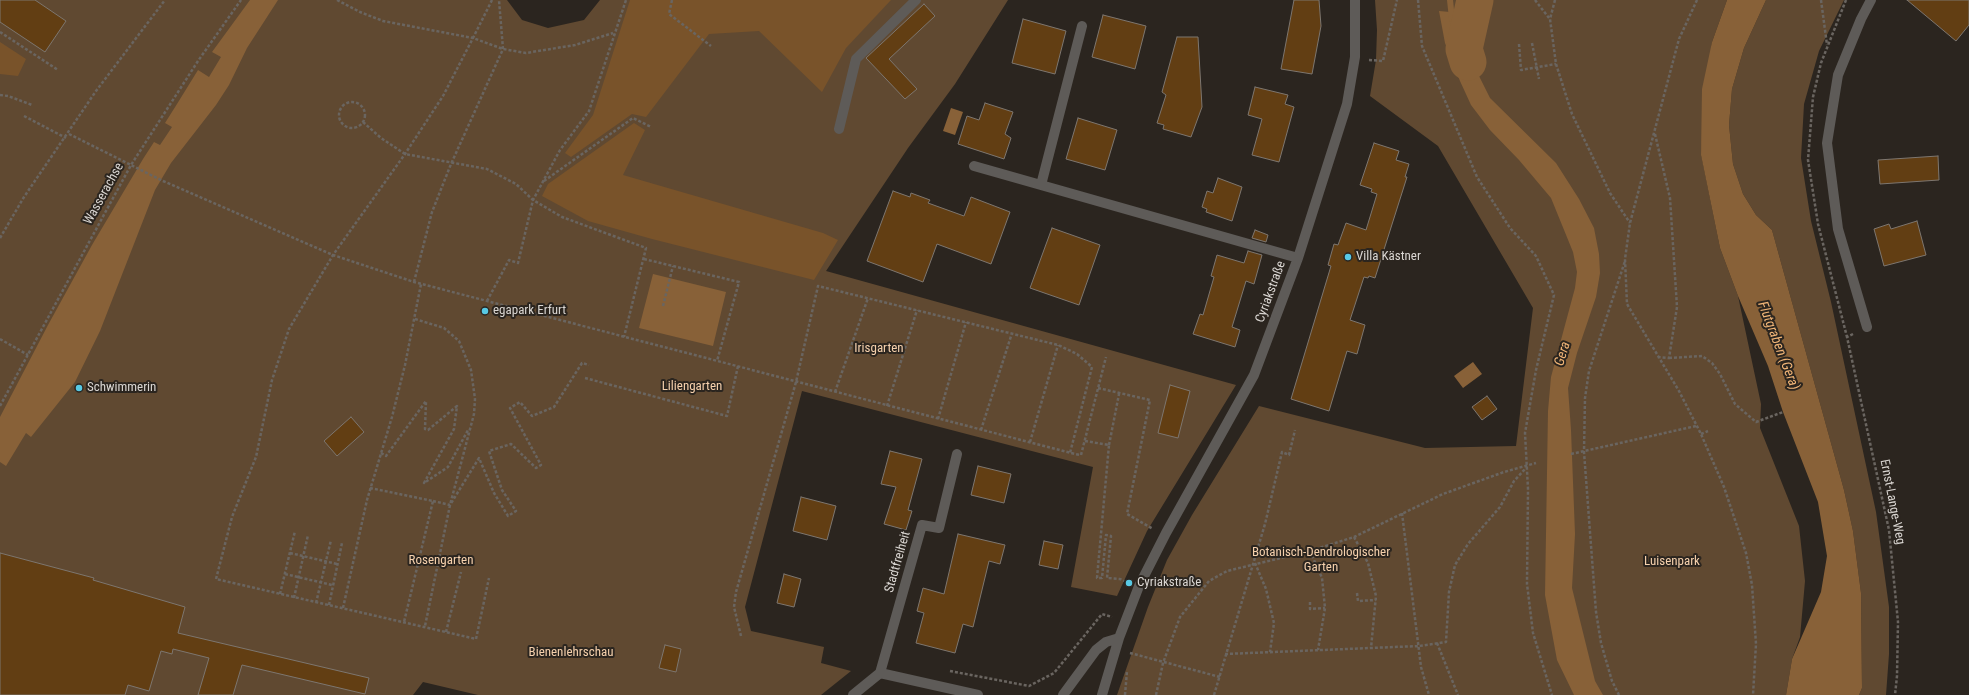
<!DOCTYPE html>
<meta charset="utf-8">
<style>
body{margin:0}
canvas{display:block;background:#2b251f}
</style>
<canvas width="1969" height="695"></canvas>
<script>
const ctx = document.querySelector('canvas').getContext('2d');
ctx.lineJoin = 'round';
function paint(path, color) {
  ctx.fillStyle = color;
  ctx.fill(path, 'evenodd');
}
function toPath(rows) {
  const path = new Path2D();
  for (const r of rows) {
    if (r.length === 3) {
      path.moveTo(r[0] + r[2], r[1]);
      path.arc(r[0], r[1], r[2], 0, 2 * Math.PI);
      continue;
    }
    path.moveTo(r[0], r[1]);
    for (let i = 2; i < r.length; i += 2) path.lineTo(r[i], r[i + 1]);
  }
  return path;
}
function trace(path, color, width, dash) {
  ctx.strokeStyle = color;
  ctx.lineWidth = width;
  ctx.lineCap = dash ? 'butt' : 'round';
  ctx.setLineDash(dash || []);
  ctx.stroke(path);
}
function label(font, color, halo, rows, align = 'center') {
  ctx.font = font + ' "Roboto Condensed",sans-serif';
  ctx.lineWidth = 4;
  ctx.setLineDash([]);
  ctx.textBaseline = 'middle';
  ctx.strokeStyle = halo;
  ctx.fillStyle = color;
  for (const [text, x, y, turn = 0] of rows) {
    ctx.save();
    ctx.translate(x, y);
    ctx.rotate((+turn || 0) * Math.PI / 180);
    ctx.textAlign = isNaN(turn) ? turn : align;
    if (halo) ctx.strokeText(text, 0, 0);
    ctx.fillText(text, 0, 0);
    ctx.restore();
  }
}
paint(toPath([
 [0,0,507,0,522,20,548,28,584,20,600,0,1008,0,955,84,908,148,826,271,1236,385,1147,531,1117,596,1071,587,1093,467,802,391,745,607,751,631,824,647,821,663,851,671,821,695,478,695,423,682,413,695,0,695],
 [1375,0,1727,0,1712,42,1701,154,1720,248,1738,296,1761,404,1760,428,1799,526,1805,581,1800,637,1792,659,1786,695,1117,695,1148,607,1167,560,1192,515,1259,406,1425,448,1516,446,1533,308,1438,146,1370,96,1376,60,1377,30],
 [1766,0,1844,0,1819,51,1804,104,1801,158,1811,221,1831,302,1876,512,1889,607,1889,654,1886,695,1859,695,1862,688,1861,593,1853,531,1844,490,1772,230,1756,215,1743,194,1733,164,1729,125,1732,89,1744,48]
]), '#604931');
paint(toPath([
 [630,0,891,0,846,48,822,92,759,31,709,34,646,117,632,114,571,157,565,153,593,115],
 [0,42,26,59,18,76,0,74],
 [634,123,645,130,623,175,823,233,838,240,814,280,652,239,588,221,542,196,548,184]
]), '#79532a');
paint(toPath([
 [250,0,278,0,247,48,229,85,216,105,171,163,155,190,100,331,75,382,31,437,26,433,6,466,0,462,0,417,48,325,92,245,143,159,154,142,160,145,172,127,165,123,177,104,198,70,209,77,221,57,212,52],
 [1727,0,1766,0,1744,48,1732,89,1729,125,1733,164,1743,194,1756,215,1772,230,1844,490,1853,531,1861,593,1862,688,1859,695,1786,695,1792,659,1821,592,1827,556,1818,502,1783,412,1768,366,1738,296,1720,248,1701,155,1702,89,1712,42],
 [1439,11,1473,14,1472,51,1479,76,1490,98,1556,163,1579,199,1594,228,1599,254,1600,273,1596,297,1577,353,1568,388,1571,430,1575,534,1572,588,1595,681,1603,695,1574,695,1557,660,1545,595,1548,411,1551,377,1575,288,1577,272,1573,252,1551,198,1519,160,1490,130,1471,105,1460,81,1445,43],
 [951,108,963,112,955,135,943,131],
 [653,274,726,292,713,346,639,328],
 [1473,362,1482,374,1463,388,1454,376]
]), '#886138');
trace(toPath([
 [1450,0,1452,19]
]), '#886138', 6);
trace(toPath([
 [1468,62,1464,49,1475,0]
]), '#886138', 37);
const building = toPath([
 [0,0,35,0,66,21,45,52,0,22,0,0],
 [1294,0,1319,0,1321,26,1312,74,1281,69,1294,0],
 [1907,0,1969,0,1969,25,1956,41,1907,0],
 [924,4,935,16,889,59,917,89,905,99,866,58,924,4],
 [1103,15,1146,26,1135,69,1092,57,1103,15],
 [1023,19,1066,31,1055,74,1012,63,1023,19],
 [1177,37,1198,37,1202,107,1191,137,1163,129,1164,125,1157,123,1166,95,1162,92,1177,37],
 [1255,87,1288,95,1285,104,1294,107,1279,162,1252,155,1262,119,1248,115,1255,87],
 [985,103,1013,112,1005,134,1011,138,1004,159,958,144,967,116,979,120,985,103],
 [1078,118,1117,130,1105,170,1066,159,1078,118],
 [1374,143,1399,151,1396,160,1409,164,1405,177,1407,177,1375,278,1369,276,1368,278,1364,277,1350,320,1365,325,1357,354,1347,351,1329,411,1291,399,1331,266,1328,265,1334,244,1338,245,1346,223,1366,230,1377,194,1371,192,1372,189,1360,185,1374,143],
 [1938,156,1939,180,1880,184,1878,160,1938,156],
 [1218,178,1242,187,1232,221,1206,212,1207,209,1202,207,1207,191,1213,193,1218,178],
 [893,191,910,197,911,193,930,200,928,203,964,216,971,197,1010,212,991,264,937,244,923,282,867,261,893,191],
 [1917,221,1926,255,1884,266,1874,229,1889,224,1891,229,1917,221],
 [1052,228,1100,245,1079,305,1030,288,1052,228],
 [1255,230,1268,235,1266,242,1252,238,1255,230],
 [1248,251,1262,255,1254,284,1246,281,1232,327,1240,330,1235,347,1193,334,1200,314,1203,315,1214,277,1211,276,1217,255,1244,263,1248,251],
 [1170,385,1190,391,1178,438,1158,433,1170,385],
 [1487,396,1497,409,1482,420,1472,407,1487,396],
 [351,417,364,432,337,456,324,441,351,417],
 [890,451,922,459,908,510,912,511,906,530,884,524,896,487,881,484,890,451],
 [978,466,1011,474,1004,503,971,495,978,466],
 [801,497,836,506,827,540,793,531,801,497],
 [958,534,1005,545,1000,564,989,561,973,627,963,624,955,653,916,643,924,613,917,611,923,588,944,594,958,534],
 [1044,541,1063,545,1058,569,1039,565,1044,541],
 [0,553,94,578,93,580,185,607,178,633,369,678,365,694,242,665,233,695,198,695,209,658,173,649,172,654,161,651,149,691,128,685,125,695,0,695,0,553],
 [784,574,801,579,794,607,777,603,784,574],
 [665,645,681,649,676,672,659,668,665,645]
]);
paint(building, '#623e13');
trace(building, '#7d766f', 1);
trace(toPath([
 [337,0,360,12,383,21,473,38,443,96,405,154,333,255,289,329,272,380,256,457,232,517,216,579,476,639,489,578],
 [492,0,473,38,503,49,526,53,575,45,613,33],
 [672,0,669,14,711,46],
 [1418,0,1422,46,1477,177,1510,228,1536,256,1554,295,1536,370,1525,433,1528,489,1527,584,1533,633,1552,695],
 [1535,0,1549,18],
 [1555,0,1550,19,1556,64,1572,114,1610,193,1630,223],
 [1697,0,1679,39,1630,223,1625,259,1627,304,1679,391,1701,434,1724,487,1746,553,1752,585,1756,644,1753,695],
 [1821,0,1827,45],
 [1846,0,1821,63,1813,97,1808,160,1818,224,1847,337],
 [0,32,58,70],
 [1532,43,1539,79],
 [1519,44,1521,70,1556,64],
 [1369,60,1383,61,1397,0],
 [0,95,8,96,32,105],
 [352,115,13],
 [24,116,66,138],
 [363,122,381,138,405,154,487,169,516,184,533,200,562,217,646,248,624,337],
 [69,134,163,181,333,255,414,282,1075,454,1081,455,1106,357],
 [1655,134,1670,198,1677,307,1669,358,1657,357],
 [544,181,633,118,651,127],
 [0,238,24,197,96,91,165,0],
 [644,259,739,282,717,361],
 [414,282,432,212,451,164,503,49,499,0],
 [487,301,509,260,518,263,533,200,560,150,589,111,626,0],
 [663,306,673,266],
 [415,319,444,328,459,341,471,370,475,399,474,414,450,505,425,626],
 [1853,334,1847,337,1889,530,1898,622,1897,676,1895,695],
 [0,339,28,355],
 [1669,358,1702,356,1712,363,1720,374,1735,404,1756,422,1783,412],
 [585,378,727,416,738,366],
 [1098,388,1150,400,1127,514,1153,529],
 [835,392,868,298],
 [0,406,131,165,198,61,241,0],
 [887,406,917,310],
 [938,419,966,322],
 [981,430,1012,333],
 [1701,434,1708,431],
 [1085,441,1109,445,1097,578,1102,578,1106,535,1111,536,1107,578,1120,579,1124,581],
 [1030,442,1058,345],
 [1109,445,1119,394],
 [381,453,386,456,426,401,425,429,428,430,457,406,454,429,424,483,448,467,468,430],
 [1571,454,1696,426],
 [370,488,433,501,404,622],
 [433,501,450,505,479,458,494,493,508,516,516,511,502,490,489,451,511,444,536,468,541,465,510,408,520,402,532,416,554,407,582,363,589,365],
 [1402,513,1421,667,1429,695],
 [1354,537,1368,563,1376,596,1371,648],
 [1310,551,1322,578,1325,608,1318,650],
 [290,553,337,564],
 [1255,563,1266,589,1274,623,1270,652],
 [285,574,332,585],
 [1357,593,1358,601,1376,600],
 [280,594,295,531],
 [294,598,308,535],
 [1310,602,1310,609,1325,608],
 [316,603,331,540],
 [329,605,342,543],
 [343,608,367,500,392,417,405,365,421,284],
 [446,632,461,572],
 [741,636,734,607,736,592,796,382,818,286,1058,345,1077,354,1092,367,1070,453],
 [1437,643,1458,695],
 [1130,653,1220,677],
 [1225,654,1419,646,1446,642,1449,592,1455,565,1468,544,1500,507,1514,481,1526,468],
 [950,671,1029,686,1054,673,1102,614,1112,617],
 [1125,695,1127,671],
 [1156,695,1163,663,1180,617,1209,581,1227,571,1310,551,1354,537,1443,494,1504,472,1536,463],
 [1214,695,1265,524,1282,452,1289,455,1295,430],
 [1619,695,1612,681,1601,643,1596,612,1584,452,1585,398,1589,371,1625,261]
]), '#6a6560', 2.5, [3, 2]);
trace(toPath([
 [839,129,856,59,916,0],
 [974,166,1298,258],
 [1041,185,1082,26],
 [1867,327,1838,229,1827,143,1838,75,1861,19,1871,0],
 [880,673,922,525,939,528,957,454],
 [880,673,978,695],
 [853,695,880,673],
 [1063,695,1096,650,1106,642,1119,638],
 [1102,695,1119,638,1139,586,1166,533,1254,375,1298,258,1347,104,1355,57,1355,0]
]), '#5e5b58', 10);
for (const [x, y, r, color] of [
 [1348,257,4,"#58c9e4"],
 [485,311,4,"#58c9e4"],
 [79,388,4,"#58c9e4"],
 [1129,583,4,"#58c9e4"]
]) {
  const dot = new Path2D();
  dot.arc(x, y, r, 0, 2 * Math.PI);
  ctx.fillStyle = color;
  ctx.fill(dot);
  trace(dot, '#2b251f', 1.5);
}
label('13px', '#dad6d2', '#2b251f', [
 ["Wasserachse",104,194,-61],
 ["Cyriakstraße",1271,292,-70],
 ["Ernst-Lange-Weg",1892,502,79],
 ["Stadtfreiheit",898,562,-74]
]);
label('13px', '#dad6d2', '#2b251f', [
 ["Villa Kästner",1356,257],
 ["egapark Erfurt",493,311],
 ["Schwimmerin",87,388],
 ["Cyriakstraße",1137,583]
], 'left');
label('13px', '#f6d1ad', '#2b251f', [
 ["Irisgarten",879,349],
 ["Liliengarten",692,387],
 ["Botanisch-Dendrologischer",1321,553],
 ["Garten",1321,568],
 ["Rosengarten",441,561],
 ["Luisenpark",1672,562],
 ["Bienenlehrschau",571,653]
]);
label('italic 14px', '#f1b577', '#2b251f', [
 ["Flutgraben (Gera)",1778,346,69],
 ["Gera",1563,354,-73]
]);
</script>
